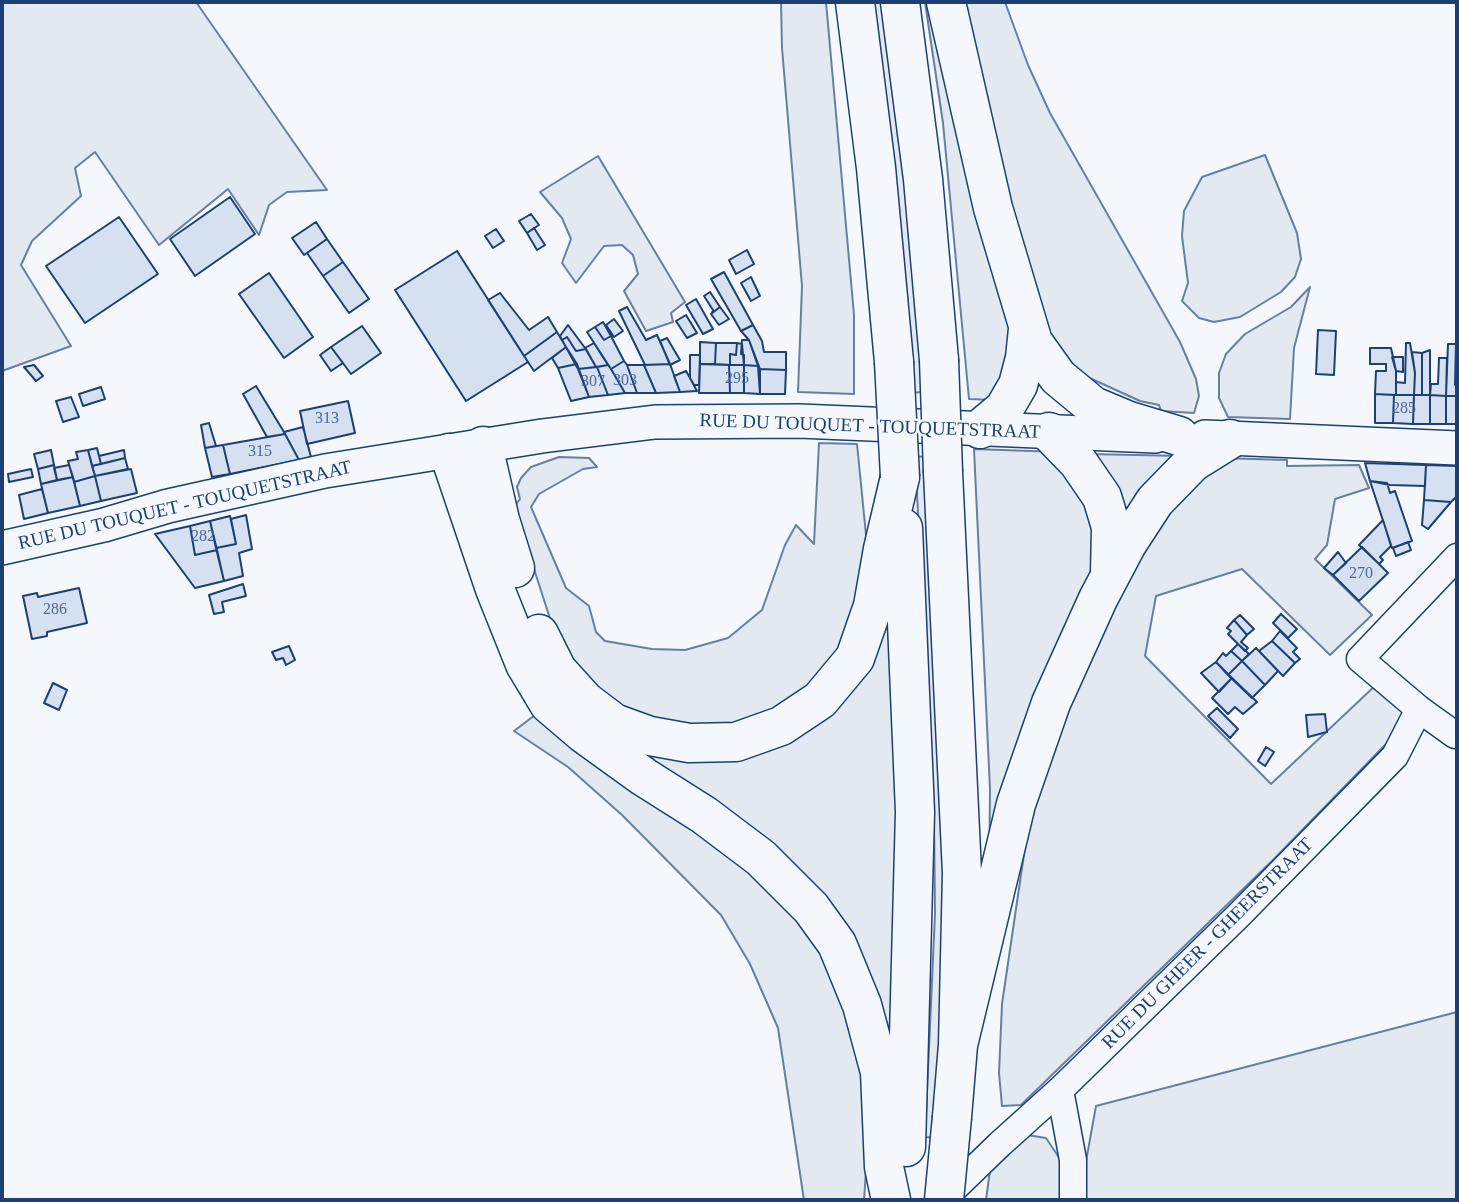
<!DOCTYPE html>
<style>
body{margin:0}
#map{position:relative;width:1459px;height:1202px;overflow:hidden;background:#f4f7fb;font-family:"Times New Roman",serif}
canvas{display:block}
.frame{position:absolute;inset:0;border:4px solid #1d3f73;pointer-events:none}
</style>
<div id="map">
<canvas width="1459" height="1202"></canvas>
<div class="frame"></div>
</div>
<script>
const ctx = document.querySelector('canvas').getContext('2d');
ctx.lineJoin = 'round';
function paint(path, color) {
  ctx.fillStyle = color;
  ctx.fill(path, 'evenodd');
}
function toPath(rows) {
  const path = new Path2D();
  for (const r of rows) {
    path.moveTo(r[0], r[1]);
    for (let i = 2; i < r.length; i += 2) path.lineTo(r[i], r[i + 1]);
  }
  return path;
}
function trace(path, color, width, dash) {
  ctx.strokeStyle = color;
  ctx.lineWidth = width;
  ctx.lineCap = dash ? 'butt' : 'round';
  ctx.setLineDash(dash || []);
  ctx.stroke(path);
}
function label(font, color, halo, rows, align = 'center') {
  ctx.font = font + ' "Times New Roman",serif';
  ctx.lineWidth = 5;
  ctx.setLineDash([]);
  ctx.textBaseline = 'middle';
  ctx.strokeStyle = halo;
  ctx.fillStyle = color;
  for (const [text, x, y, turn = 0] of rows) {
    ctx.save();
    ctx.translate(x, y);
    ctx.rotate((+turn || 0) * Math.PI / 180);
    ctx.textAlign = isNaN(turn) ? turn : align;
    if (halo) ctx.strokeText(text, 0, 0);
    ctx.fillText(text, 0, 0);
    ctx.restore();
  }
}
const green = toPath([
 [2,2,196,2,327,190,287,192,269,205,259,235,228,189,159,245,95,152,75,168,81,196,32,241,21,265,71,346,2,371,2,2],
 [781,2,826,2,854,315,854,394,798,392,802,286,782,48,781,2],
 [869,2,884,2,928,391,913,393,869,2],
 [925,2,935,2,1015,352,993,400,969,399,943,123,925,2],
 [961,2,1005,2,1028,65,1050,113,1180,342,1196,379,1199,396,1194,413,1161,411,1159,405,1140,401,1083,375,1064,358,1045,332,1026,276,961,2],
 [1265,155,1297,233,1301,259,1295,277,1281,292,1240,317,1214,322,1199,318,1182,301,1188,283,1182,236,1184,211,1202,177,1265,155],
 [598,156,685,302,671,313,673,322,646,331,624,291,638,274,633,255,622,245,604,246,576,283,562,263,571,239,562,218,540,192,598,156],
 [1310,287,1294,348,1290,419,1228,417,1219,398,1219,373,1226,354,1245,334,1291,307,1310,287],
 [819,443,857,444,869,565,830,670,770,714,727,727,650,721,610,701,580,672,555,634,514,507,520,499,517,487,521,478,531,467,559,457,589,458,597,467,583,469,539,494,531,507,566,588,589,606,596,632,605,641,652,649,685,650,728,638,762,610,785,545,796,525,814,544,819,443],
 [974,449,1059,452,1104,537,989,896,990,789,974,449],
 [1087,454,1183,456,1126,529,1087,454],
 [930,456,948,751,939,1138,925,1137,935,914,934,815,915,457,930,456],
 [1221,458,1287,460,1287,466,1359,465,1369,488,1335,499,1327,545,1315,559,1372,615,1330,655,1242,569,1156,596,1145,656,1271,784,1377,684,1407,711,1386,744,1275,858,1021,1105,1002,1106,999,1073,1002,1004,1027,834,1047,762,1080,675,1162,511,1221,458],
 [886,611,894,685,899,872,891,1074,844,935,544,677,525,624,568,693,743,747,886,611],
 [539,712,757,875,793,914,820,951,844,997,871,1099,864,1200,804,1200,778,1028,750,964,721,915,622,815,568,767,514,731,539,712],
 [1457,1012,1457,1200,1079,1200,1096,1106,1457,1012],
 [1027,1135,1046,1138,1060,1159,1065,1200,986,1200,991,1163,1027,1135]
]);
paint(green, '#e3e9f0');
trace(green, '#687fa3', 2);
const building = toPath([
 [230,197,255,234,195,276,170,239,230,197],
 [531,214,539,225,527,233,519,221,531,214],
 [119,217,158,274,85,323,46,266,119,217],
 [316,222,327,239,304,255,292,238,316,222],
 [534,228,545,245,537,250,527,233,534,228],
 [496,229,504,241,493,248,485,236,496,229],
 [327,239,343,262,323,276,307,253,327,239],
 [747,250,754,264,736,274,729,260,747,250],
 [457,251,528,362,466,401,395,290,457,251],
 [343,262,369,299,349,313,323,276,343,262],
 [724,272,753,325,741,331,711,279,724,272],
 [269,273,313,337,284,358,239,294,269,273],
 [751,277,760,296,751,301,741,283,751,277],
 [710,292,720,307,712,313,713,310,704,296,710,292],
 [500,293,529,330,548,317,557,332,524,356,488,300,500,293],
 [696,299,713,329,703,334,686,305,696,299],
 [627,307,646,340,657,335,670,364,645,365,619,311,627,307],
 [720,307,729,319,719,325,711,314,720,307],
 [686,315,697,333,687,338,676,321,686,315],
 [614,319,623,331,614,337,606,325,614,319],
 [603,322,611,336,604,340,595,327,603,322],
 [568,325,585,348,586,349,576,351,567,337,562,340,560,336,568,325],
 [753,325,762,341,764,352,786,352,786,370,760,369,749,340,741,331,753,325],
 [362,326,381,353,351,374,331,347,362,326],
 [595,327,604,340,611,336,624,361,611,369,587,332,595,327],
 [1318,330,1336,331,1334,375,1316,374,1318,330],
 [557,332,566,347,534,371,524,356,557,332],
 [567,337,576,351,586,349,596,367,578,369,562,340,567,337],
 [667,338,680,360,670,365,660,341,667,338],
 [742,340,749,340,758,366,744,365,744,355,741,354,742,340],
 [700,342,716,343,715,364,700,364,700,342],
 [594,343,608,365,596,367,585,348,594,343],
 [716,343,737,343,736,355,730,354,730,365,715,364,716,343],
 [737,343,742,344,744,365,730,365,730,354,736,355,737,343],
 [1406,343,1410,343,1415,373,1414,395,1396,395,1396,382,1405,383,1406,343],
 [1448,344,1456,344,1455,385,1457,385,1457,396,1446,396,1448,344],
 [331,347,343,363,331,371,320,355,331,347],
 [566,347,577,364,558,368,552,358,566,347],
 [1370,348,1391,348,1396,371,1396,395,1375,394,1376,371,1386,371,1386,364,1370,364,1370,348],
 [1430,350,1430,395,1422,395,1422,353,1430,350],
 [1412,352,1422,353,1422,395,1414,395,1415,373,1412,352],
 [690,355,700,355,699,385,694,385,690,378,690,355],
 [1392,357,1403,357,1403,372,1396,371,1392,357],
 [1439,358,1447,358,1446,396,1430,395,1431,384,1438,384,1439,358],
 [624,361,627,365,637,393,625,393,611,369,624,361],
 [577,364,589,397,571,401,558,368,577,364],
 [670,364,680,392,656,393,644,365,670,364],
 [700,364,729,365,730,393,699,393,700,364],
 [34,365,43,376,36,381,24,367,34,365],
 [608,365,611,369,625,393,608,395,597,367,608,365],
 [627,365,644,365,656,393,637,393,627,365],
 [729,365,744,365,744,393,730,393,729,365],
 [744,365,758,366,760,394,744,393,744,365],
 [597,367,608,395,589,397,578,369,597,367],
 [760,369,786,370,785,394,760,394,760,369],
 [686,371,690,378,697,391,680,392,674,376,686,371],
 [256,386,284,432,285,434,267,437,243,394,256,386],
 [101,387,105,399,83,406,79,394,101,387],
 [1375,394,1394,395,1393,423,1375,423,1375,394],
 [1394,395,1414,395,1413,424,1393,423,1394,395],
 [1414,395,1430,395,1430,424,1413,424,1414,395],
 [1430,395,1446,396,1446,424,1430,424,1430,395],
 [1446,396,1457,396,1457,424,1446,424,1446,396],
 [71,397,79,417,63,422,56,401,71,397],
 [348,401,355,433,307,444,300,411,348,401],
 [209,423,216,446,205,448,201,425,209,423],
 [303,427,311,457,299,460,284,432,303,427],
 [285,434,299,460,230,474,223,445,285,434],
 [223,445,230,474,212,477,205,448,223,445],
 [97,448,101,464,92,466,88,450,97,448],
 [51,450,54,465,38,469,34,454,51,450],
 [88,450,95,476,74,482,68,461,78,459,76,452,88,450],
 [124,450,125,458,101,464,99,456,124,450],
 [125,458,128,469,95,476,92,466,125,458],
 [1365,463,1426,465,1425,486,1390,485,1370,481,1365,463],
 [54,465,57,480,41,484,38,469,54,465],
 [69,465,73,477,57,480,54,468,69,465],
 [1426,465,1457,466,1457,496,1451,502,1424,500,1426,465],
 [31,469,33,477,9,482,8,474,31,469],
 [131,469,137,493,101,501,95,476,131,469],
 [95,476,101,501,80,506,74,482,95,476],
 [73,477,80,506,48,513,41,484,73,477],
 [1370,481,1387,483,1390,493,1395,491,1412,541,1392,548,1370,481],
 [42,489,48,513,24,519,19,495,42,489],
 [1424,500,1451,502,1428,529,1422,525,1424,500],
 [246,515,252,549,239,553,243,576,224,581,216,548,236,544,231,519,246,515],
 [230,516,236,544,216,548,210,521,230,516],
 [1383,520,1391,546,1380,557,1383,560,1379,564,1359,545,1383,520],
 [210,521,217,550,195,555,190,526,210,521],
 [190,526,195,555,217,550,224,581,195,588,155,534,190,526],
 [1408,542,1411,550,1396,556,1393,548,1408,542],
 [1362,547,1388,573,1359,601,1333,575,1362,547],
 [1338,552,1346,563,1333,575,1324,568,1338,552],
 [243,584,246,596,222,602,224,612,214,614,209,595,243,584],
 [79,588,87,623,47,632,47,636,32,639,23,596,37,593,38,597,79,588],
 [1281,614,1297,629,1288,638,1273,623,1281,614],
 [1240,615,1254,629,1247,635,1234,620,1240,615],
 [1234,620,1247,635,1241,642,1248,648,1245,651,1228,634,1231,631,1227,628,1234,620],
 [1280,631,1297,648,1293,652,1300,659,1295,663,1272,641,1280,631],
 [1272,641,1295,663,1283,676,1259,651,1272,641],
 [1238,644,1249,654,1242,661,1231,651,1238,644],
 [289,646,295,660,286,665,283,658,276,660,272,652,289,646],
 [1256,648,1278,671,1265,685,1242,661,1256,648],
 [1231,651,1242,661,1228,675,1216,662,1223,653,1226,656,1231,651],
 [1242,661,1265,685,1252,698,1228,675,1242,661],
 [1216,662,1232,678,1219,692,1201,673,1216,662],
 [1232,678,1257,702,1243,714,1235,707,1228,714,1212,698,1232,678],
 [53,683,67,690,59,710,44,703,53,683],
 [1217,708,1238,729,1230,738,1208,716,1217,708],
 [1325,714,1327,732,1308,737,1306,715,1325,714],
 [1266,747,1274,752,1265,766,1258,761,1266,747]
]);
paint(building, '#d5e0f0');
trace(building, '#1d3f73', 2);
const minor = toPath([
 [1457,557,1360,659,1419,709,1455,735,1457,733],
 [1060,1090,1073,1160,1073,1200],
 [942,1200,1000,1144,1060,1090,1240,914,1395,756,1419,709]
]);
const major = toPath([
 [1205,437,1457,448],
 [2,548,104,525,168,506,325,471,542,436,655,422,799,421,1155,436]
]);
const highway = toPath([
 [855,2,876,168,894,362],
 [900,2,923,179,939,360],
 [946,2,993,208,1033,342,1058,377,1093,406,1129,421,1179,436],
 [980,429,1004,409,1018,385,1025,358,1028,329],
 [1049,432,1078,462,1102,497,1111,527,1110,573],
 [483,446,500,520,515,568],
 [449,453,495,589,525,664,549,704,583,733,644,777,704,815,761,858,811,908,837,944,862,1005,880,1072,884,1167,891,1200],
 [943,472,962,873,958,1045,952,1117],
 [903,528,915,812,906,1147],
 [539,634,557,670,585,701,614,723,650,736,689,743,736,742,781,726,820,700,855,658,873,606,883,549,900,477],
 [958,1045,1016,804,1051,703,1098,599,1127,544,1155,501,1193,462,1230,439]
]);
trace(minor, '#1d3f73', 29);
trace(major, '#1d3f73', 36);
trace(highway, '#1d3f73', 41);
trace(minor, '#f4f7fb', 26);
trace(major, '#f4f7fb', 33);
trace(highway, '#f4f7fb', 38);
const highwayBridge = toPath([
 [939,360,943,472],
 [894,362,900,477],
 [944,1200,952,1117]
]);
trace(highwayBridge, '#1d3f73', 41, []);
trace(highwayBridge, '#f4f7fb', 38);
label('16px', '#4b6792', null, [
 ["295",737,379],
 ["303",625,381],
 ["307",593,382],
 ["285",1404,409],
 ["313",327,419],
 ["315",260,452],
 ["282",203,537],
 ["270",1361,574],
 ["286",55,610]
]);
label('19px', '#1d3f73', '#f4f7fb', [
 ["RUE DU TOUQUET - TOUQUETSTRAAT",870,427,2],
 ["RUE DU TOUQUET - TOUQUETSTRAAT",185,506,-13],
 ["RUE DU GHEER - GHEERSTRAAT",1208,944,-45]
]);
</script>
